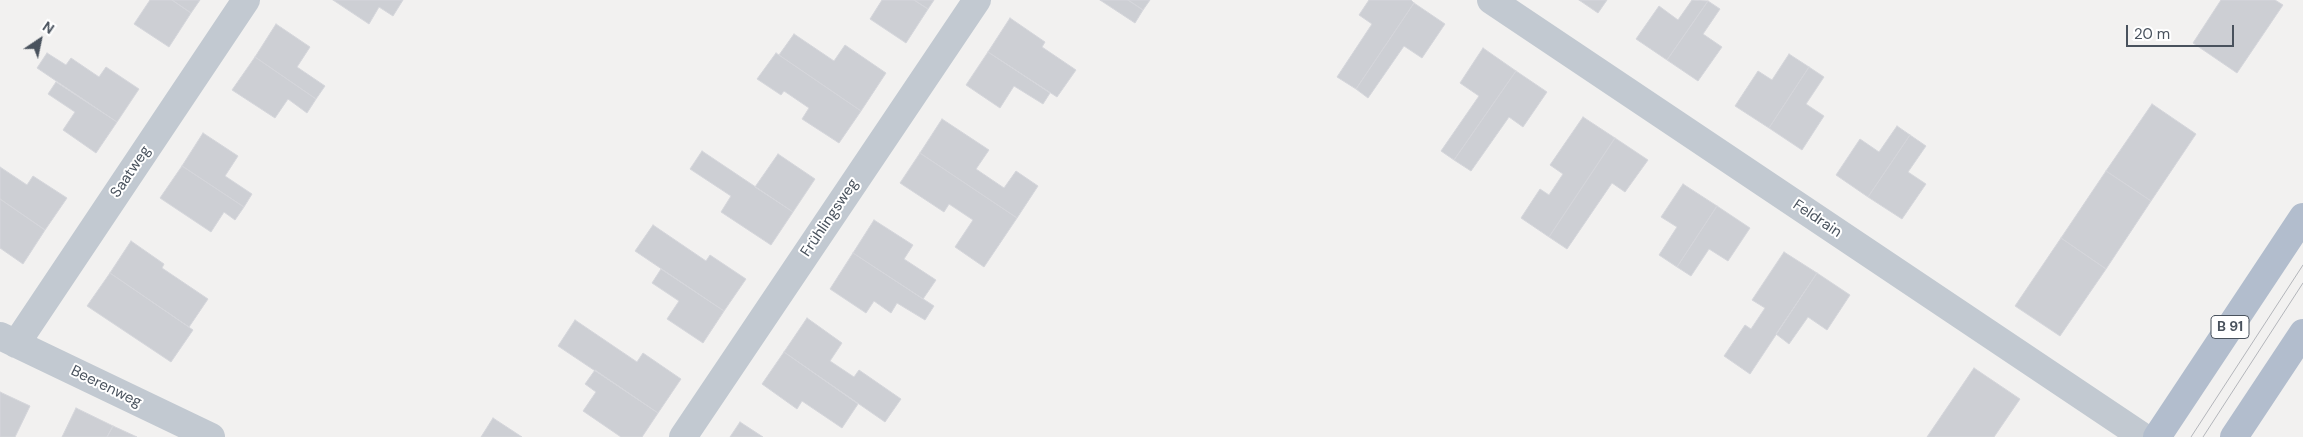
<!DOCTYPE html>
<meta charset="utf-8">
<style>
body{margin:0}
#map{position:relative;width:2303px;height:437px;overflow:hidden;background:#f2f1f0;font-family:"DM Sans",sans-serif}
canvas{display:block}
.north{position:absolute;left:15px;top:15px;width:50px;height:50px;-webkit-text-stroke:4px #fff;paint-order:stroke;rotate:34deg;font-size:14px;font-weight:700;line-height:20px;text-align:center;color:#49525d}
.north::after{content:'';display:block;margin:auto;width:18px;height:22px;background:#49525d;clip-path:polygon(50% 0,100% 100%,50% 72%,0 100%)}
.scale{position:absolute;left:2126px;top:25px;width:108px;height:22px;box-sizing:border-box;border:2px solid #49525d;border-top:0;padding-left:6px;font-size:15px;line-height:18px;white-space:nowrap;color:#49525d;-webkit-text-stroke:4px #fff;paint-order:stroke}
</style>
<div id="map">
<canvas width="2303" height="437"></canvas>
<div class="north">N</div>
<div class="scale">20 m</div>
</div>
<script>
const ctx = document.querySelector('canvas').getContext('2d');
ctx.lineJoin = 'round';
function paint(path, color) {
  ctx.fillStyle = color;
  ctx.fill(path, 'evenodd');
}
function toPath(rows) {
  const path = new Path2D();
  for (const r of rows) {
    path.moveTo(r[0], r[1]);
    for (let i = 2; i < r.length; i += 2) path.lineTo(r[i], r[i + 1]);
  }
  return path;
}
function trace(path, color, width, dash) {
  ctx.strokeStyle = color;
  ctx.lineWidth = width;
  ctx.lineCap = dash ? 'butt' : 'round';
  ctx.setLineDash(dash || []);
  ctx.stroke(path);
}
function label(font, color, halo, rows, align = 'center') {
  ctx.font = font + ' "DM Sans",sans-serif';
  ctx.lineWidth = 4;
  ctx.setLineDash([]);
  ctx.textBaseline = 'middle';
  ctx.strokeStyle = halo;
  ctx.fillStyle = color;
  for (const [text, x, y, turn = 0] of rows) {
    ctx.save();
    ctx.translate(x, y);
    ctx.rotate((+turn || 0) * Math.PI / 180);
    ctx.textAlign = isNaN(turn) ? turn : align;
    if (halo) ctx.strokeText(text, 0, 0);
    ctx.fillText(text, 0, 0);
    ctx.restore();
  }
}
const building = toPath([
 [150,0,172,0,191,13,169,47,134,24,150,0],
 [172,0,200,0,191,13,172,0],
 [333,0,403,0,393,16,379,7,369,24,333,0],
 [882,0,914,0,928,9,906,43,870,19,882,0],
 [914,0,934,0,928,9,914,0],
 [1100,0,1128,0,1143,10,1135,23,1100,0],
 [1128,0,1150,0,1143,10,1128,0],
 [1369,0,1411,0,1414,3,1356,89,1337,77,1372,24,1359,15,1369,0],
 [1579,0,1607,0,1598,13,1579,0],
 [1692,0,1708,1,1667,60,1636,39,1659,6,1678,20,1692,0],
 [2221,0,2275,0,2283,5,2237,73,2193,43,2221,0],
 [1708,1,1720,9,1703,34,1722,47,1698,81,1667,60,1708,1],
 [1414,3,1445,24,1422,58,1404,46,1368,98,1356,89,1414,3],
 [1010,18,1045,42,1042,47,1076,70,1057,97,988,52,1010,18],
 [276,24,310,47,297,67,325,86,316,99,255,57,276,24],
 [794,34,834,61,845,45,886,73,861,111,779,55,794,34],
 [1483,48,1516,71,1454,160,1441,151,1479,96,1460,83,1483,48],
 [988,52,1050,93,1043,104,1014,86,1000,108,966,85,988,52],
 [47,53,66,65,71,58,99,77,106,67,139,89,117,122,37,68,47,53],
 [776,53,861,111,839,143,802,119,809,108,784,91,781,95,757,79,776,53],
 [1789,54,1809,67,1769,128,1735,106,1758,71,1772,80,1789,54],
 [255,57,316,99,307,113,288,99,275,118,232,90,255,57],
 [1809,67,1824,77,1806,104,1824,116,1802,150,1769,128,1809,67],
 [1516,71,1547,92,1523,127,1509,117,1471,171,1454,160,1516,71],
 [56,82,117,122,96,153,63,130,75,112,48,94,56,82],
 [2152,104,2196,134,2151,201,2106,171,2152,104],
 [1583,117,1615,138,1549,237,1521,218,1540,189,1549,195,1563,174,1550,165,1583,117],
 [942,119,989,150,976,169,1004,188,1016,171,1038,186,1017,218,920,153,942,119],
 [1897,126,1910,135,1868,197,1836,175,1860,139,1879,152,1897,126],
 [203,133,238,156,225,176,252,194,244,207,182,166,203,133],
 [1910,135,1926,146,1908,172,1926,184,1902,219,1868,197,1910,135],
 [1615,138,1648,160,1625,192,1612,183,1567,249,1549,237,1615,138],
 [702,151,793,212,771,245,721,212,731,196,690,169,702,151],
 [920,153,1017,218,984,267,955,247,973,220,949,204,944,212,900,183,920,153],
 [778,154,815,179,793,212,755,187,778,154],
 [182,166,244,207,235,220,224,212,211,232,160,198,182,166],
 [0,167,27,185,33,176,67,198,45,230,0,199,0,167],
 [2106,171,2151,201,2106,269,2061,238,2106,171],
 [1683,184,1717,206,1677,267,1659,255,1677,227,1661,217,1683,184],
 [0,199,45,230,23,264,0,248,0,199],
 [1717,206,1750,228,1728,261,1709,249,1691,276,1677,267,1717,206],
 [874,220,913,245,904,259,936,280,923,299,853,253,874,220],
 [653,225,706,261,710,255,746,279,724,311,635,251,653,225],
 [2061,238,2106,269,2060,336,2015,306,2061,238],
 [131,241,164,264,162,268,208,299,189,327,110,273,131,241],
 [1784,252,1817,273,1750,374,1724,356,1745,325,1751,329,1765,308,1752,300,1784,252],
 [853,253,934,306,925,320,897,303,891,313,874,301,866,313,830,289,853,253],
 [661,269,724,311,703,343,667,319,679,301,652,283,661,269],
 [110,273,193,330,171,362,87,306,110,273],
 [1817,273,1850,295,1827,330,1808,317,1789,344,1776,334,1817,273],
 [807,318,842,343,830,361,854,377,859,370,901,399,885,422,784,352,807,318],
 [575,320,637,362,643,353,681,379,658,413,558,346,575,320],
 [784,352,858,404,842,428,802,401,797,409,762,384,784,352],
 [1974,368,2020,399,1994,437,1927,437,1974,368],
 [595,370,658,413,642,437,621,437,583,411,596,392,585,384,595,370],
 [0,392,30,406,15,437,0,437,0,392],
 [76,408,113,426,107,437,62,437,76,408],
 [493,418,522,437,481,437,493,418],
 [740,422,763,437,730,437,740,422],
 [113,426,137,437,107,437,113,426]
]);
paint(building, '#cdcfd4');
trace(building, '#d5d6db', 1);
trace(toPath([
 [1491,0,2143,437],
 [0,336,211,437],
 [16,344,246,0],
 [683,437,977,0]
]), '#c2c9d1', 28);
trace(toPath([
 [2157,437,2303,217],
 [2234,437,2303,333]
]), '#b2bdcd', 28);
trace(toPath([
 [2191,437,2303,265],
 [2203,437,2303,283]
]), '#b3b5ba', 1);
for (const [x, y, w] of [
 [2230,327,38]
]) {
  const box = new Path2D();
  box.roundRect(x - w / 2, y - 11.5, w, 23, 4);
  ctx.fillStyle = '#fff';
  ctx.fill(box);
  trace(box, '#49525d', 1);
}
label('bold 14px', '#49525d', null, [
 ["B 91",2230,327]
]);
label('15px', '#49525d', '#fff', [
 ["Saatweg",131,172,-56],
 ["Frühlingsweg",830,218,-56],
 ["Feldrain",1817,219,34],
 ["Beerenweg",106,387,26]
]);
</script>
